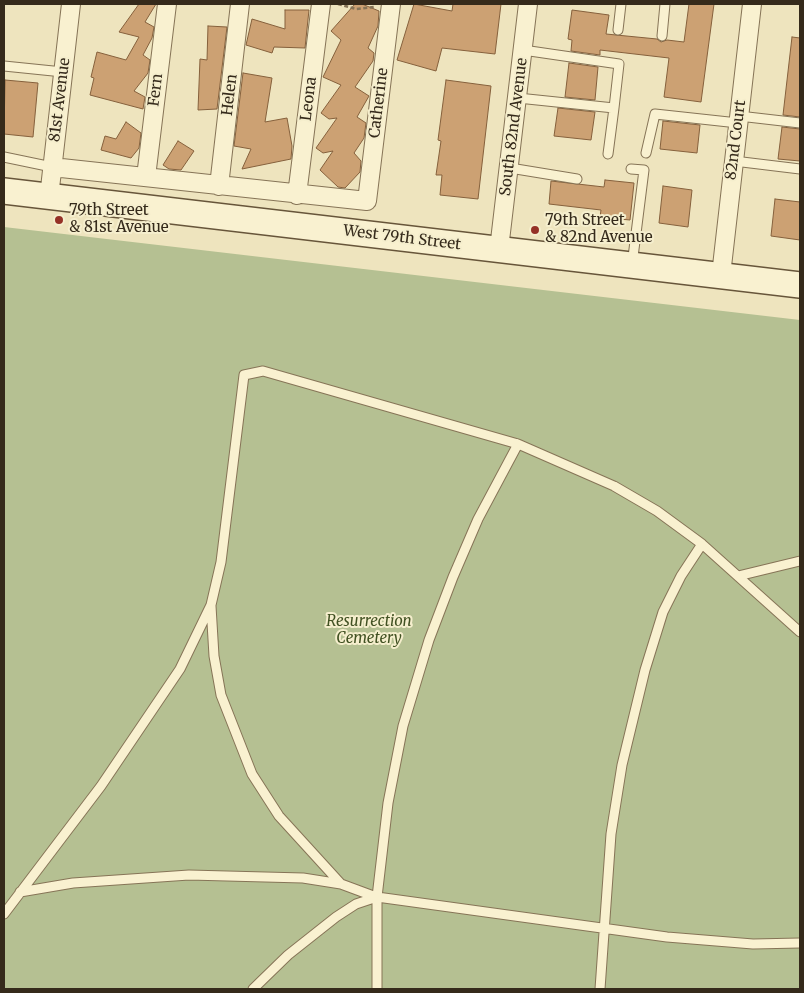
<!DOCTYPE html>
<style>
body{margin:0}
#map{position:relative;width:804px;height:993px;overflow:hidden;background:#eee4be;font-family:Merriweather,serif}
canvas{display:block}
.frame{position:absolute;inset:0;border:5px solid #352a1b;pointer-events:none}
</style>
<div id="map">
<canvas width="804" height="993"></canvas>
<div class="frame"></div>
</div>
<script>
const ctx = document.querySelector('canvas').getContext('2d');
ctx.lineJoin = 'round';
function paint(path, color) {
  ctx.fillStyle = color;
  ctx.fill(path, 'evenodd');
}
function toPath(rows) {
  const path = new Path2D();
  for (const r of rows) {
    path.moveTo(r[0], r[1]);
    for (let i = 2; i < r.length; i += 2) path.lineTo(r[i], r[i + 1]);
  }
  return path;
}
function trace(path, color, width, dash) {
  ctx.strokeStyle = color;
  ctx.lineWidth = width;
  ctx.lineCap = dash ? 'butt' : 'round';
  ctx.setLineDash(dash || []);
  ctx.stroke(path);
}
function label(font, color, halo, rows, align = 'center') {
  ctx.font = font + ' Merriweather,serif';
  ctx.lineWidth = 4;
  ctx.setLineDash([]);
  ctx.textBaseline = 'middle';
  ctx.strokeStyle = halo;
  ctx.fillStyle = color;
  for (const [text, x, y, turn = 0] of rows) {
    ctx.save();
    ctx.translate(x, y);
    ctx.rotate((+turn || 0) * Math.PI / 180);
    ctx.textAlign = isNaN(turn) ? turn : align;
    if (halo) ctx.strokeText(text, 0, 0);
    ctx.fillText(text, 0, 0);
    ctx.restore();
  }
}
paint(toPath([
 [4,227,800,320,800,989,4,989]
]), '#b5c092');
const building = toPath([
 [139,4,156,4,145,22,154,27,152,38,143,55,150,60,148,73,134,91,145,97,143,109,90,95,94,78,91,77,97,52,126,60,139,37,119,32,139,4],
 [355,4,362,4,379,11,378,26,368,48,374,53,373,61,355,87,369,96,357,117,366,123,364,138,354,153,361,161,360,172,345,188,338,187,320,170,333,151,323,153,316,148,337,118,329,119,321,113,341,85,323,77,341,40,331,31,355,4],
 [414,4,452,11,453,4,501,4,495,54,442,48,436,71,397,60,414,4],
 [689,4,714,4,701,102,664,97,669,58,600,50,600,55,571,51,572,40,568,39,572,10,609,15,606,34,657,39,661,42,667,40,684,42,689,4],
 [285,10,309,10,305,48,274,47,272,53,246,45,252,19,285,29,285,10],
 [208,26,227,27,217,109,198,110,200,59,207,60,208,26],
 [792,37,800,38,800,117,783,115,792,37],
 [569,63,598,67,595,100,565,97,569,63],
 [243,73,272,78,265,122,287,118,292,146,291,159,242,169,251,149,234,146,243,73],
 [5,80,38,83,33,137,4,134,5,80],
 [446,80,491,86,478,199,440,195,442,175,436,175,441,141,438,140,446,80],
 [558,108,595,112,591,140,554,136,558,108],
 [663,121,700,125,697,153,660,149,663,121],
 [126,122,141,133,139,148,131,158,101,150,105,136,116,139,126,122],
 [782,127,800,129,800,161,778,159,782,127],
 [178,141,194,151,181,170,169,169,163,165,178,141],
 [605,180,634,183,630,220,600,217,601,210,549,204,551,181,604,187,605,180],
 [663,186,692,190,688,227,659,223,663,186],
 [775,199,800,202,800,240,771,236,775,199]
]);
paint(building, '#cca173');
trace(building, '#85603c', 1);
const service = toPath([
 [618,30,621,4],
 [662,36,665,4],
 [523,50,619,64,614,108],
 [4,66,63,72],
 [518,98,614,108,608,154],
 [739,116,800,123],
 [646,153,655,114,738,123],
 [4,157,52,167],
 [734,161,800,169],
 [510,168,577,179],
 [631,169,644,170,632,265],
 [738,576,800,561],
 [211,606,214,656,221,695,252,774,279,816,341,884,376,897],
 [20,892,73,883,189,875,303,878,341,884],
 [4,914,101,786,180,669,211,605,221,562,244,375,263,371,518,444],
 [253,989,288,955,336,917,356,904,377,897,667,937,753,944,800,943],
 [377,989,377,897,388,803,403,726,429,640,453,577,478,519,518,444,614,486,657,511,702,544,800,632],
 [600,989,611,834,622,765,645,670,663,612,681,576,702,544]
]);
const minor = toPath([
 [52,167,367,201,391,4],
 [146,177,167,4],
 [219,186,240,4],
 [297,195,321,4],
 [49,197,71,4],
 [499,249,528,4],
 [721,275,752,4]
]);
const secondary = toPath([
 [4,191,800,285]
]);
trace(service, '#867457', 11);
trace(minor, '#867457', 20);
trace(secondary, '#67553a', 28);
trace(toPath([
 [338,4,356,9,374,7]
]), '#867457', 2.5, [4, 2.5]);
trace(service, '#f9f1d0', 9);
trace(minor, '#f9f1d0', 18);
trace(secondary, '#f9f1d0', 25);
for (const [x, y, r, color] of [
 [59,220,5,"#953126"],
 [535,230,5,"#953126"]
]) {
  const dot = new Path2D();
  dot.arc(x, y, r, 0, 2 * Math.PI);
  ctx.fillStyle = color;
  ctx.fill(dot);
  trace(dot, '#f5eecd', 2);
}
label('15px', '#352a1b', '#f5eecd', [
 ["Fern",156,90,-83],
 ["Helen",230,95,-83],
 ["Leona",309,99,-83],
 ["81st Avenue",60,100,-83],
 ["Catherine",379,103,-83],
 ["South 82nd Avenue",514,127,-83],
 ["82nd Court",736,140,-83],
 ["West 79th Street",402,238,7]
]);
label('15px', '#352a1b', '#f5eecd', [
 ["79th Street",69,211],
 ["& 81st Avenue",69,228],
 ["79th Street",545,221],
 ["& 82nd Avenue",545,238]
], 'left');
label('italic 15px', '#415122', '#f5eecd', [
 ["Resurrection",369,622],
 ["Cemetery",369,639]
]);
</script>
